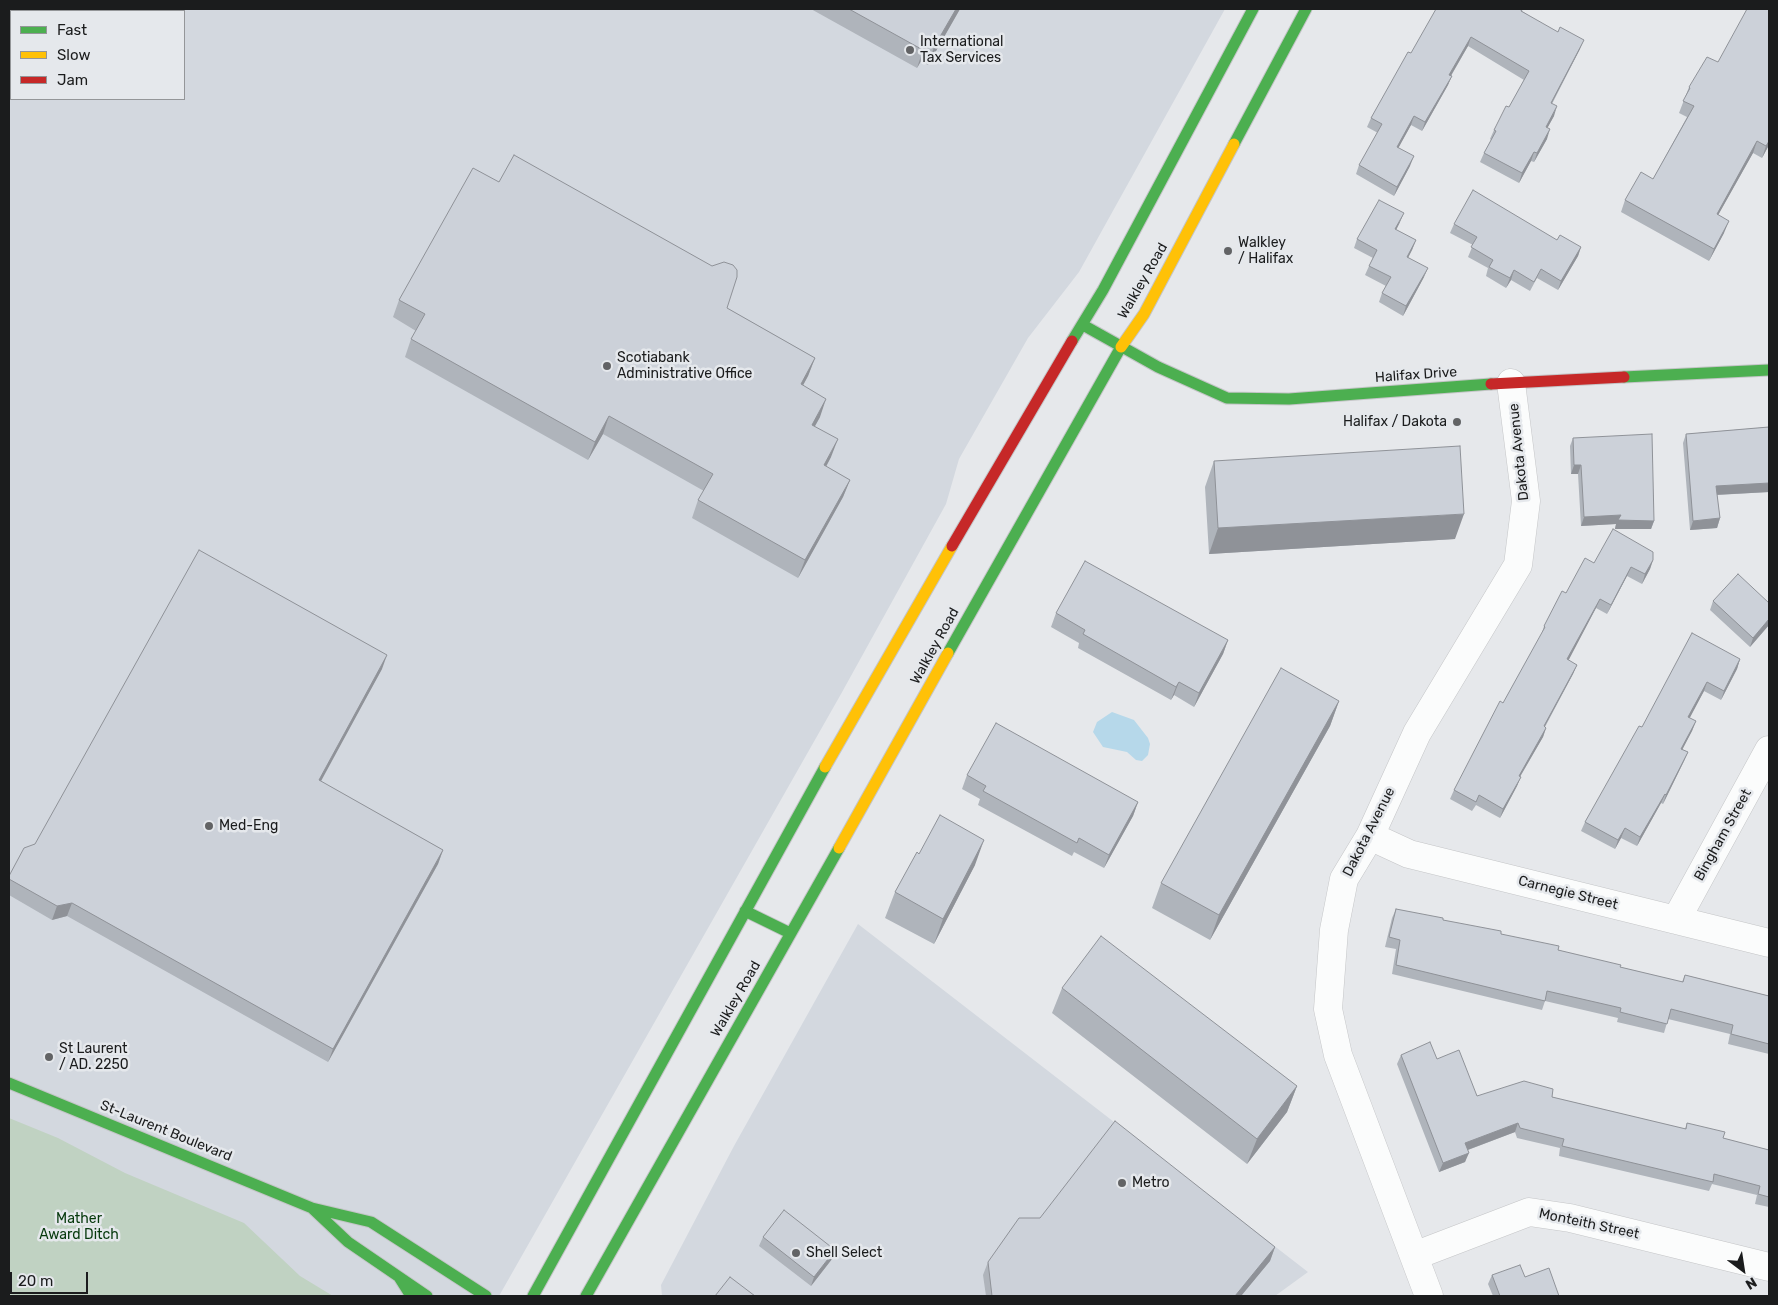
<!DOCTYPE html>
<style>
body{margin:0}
#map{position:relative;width:1778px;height:1305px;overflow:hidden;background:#e6e8eb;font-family:Rubik,sans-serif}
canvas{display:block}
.frame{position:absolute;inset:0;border:10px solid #1b1c1d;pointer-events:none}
.legend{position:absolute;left:10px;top:10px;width:175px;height:90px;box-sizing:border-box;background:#e5e8ec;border:1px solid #949699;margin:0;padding:6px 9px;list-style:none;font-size:15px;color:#1b1c1d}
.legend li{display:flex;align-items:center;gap:10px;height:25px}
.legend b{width:25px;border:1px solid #949699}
.north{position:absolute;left:1718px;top:1245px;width:50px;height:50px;-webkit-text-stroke:4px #e5e8ec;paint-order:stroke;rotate:149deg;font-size:14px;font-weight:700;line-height:20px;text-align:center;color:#1b1c1d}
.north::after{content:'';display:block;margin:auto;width:18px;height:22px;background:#1b1c1d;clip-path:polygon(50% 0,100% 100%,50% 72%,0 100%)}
.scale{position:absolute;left:10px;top:1272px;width:78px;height:22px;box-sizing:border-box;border:2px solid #1b1c1d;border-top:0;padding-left:6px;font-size:15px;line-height:18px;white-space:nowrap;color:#1b1c1d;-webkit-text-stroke:4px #e5e8ec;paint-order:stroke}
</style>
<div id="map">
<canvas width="1778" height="1305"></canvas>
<div class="frame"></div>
<ul class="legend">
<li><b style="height:6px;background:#4caf50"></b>Fast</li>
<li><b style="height:6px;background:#ffc107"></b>Slow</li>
<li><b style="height:6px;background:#c62828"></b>Jam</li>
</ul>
<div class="north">N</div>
<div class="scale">20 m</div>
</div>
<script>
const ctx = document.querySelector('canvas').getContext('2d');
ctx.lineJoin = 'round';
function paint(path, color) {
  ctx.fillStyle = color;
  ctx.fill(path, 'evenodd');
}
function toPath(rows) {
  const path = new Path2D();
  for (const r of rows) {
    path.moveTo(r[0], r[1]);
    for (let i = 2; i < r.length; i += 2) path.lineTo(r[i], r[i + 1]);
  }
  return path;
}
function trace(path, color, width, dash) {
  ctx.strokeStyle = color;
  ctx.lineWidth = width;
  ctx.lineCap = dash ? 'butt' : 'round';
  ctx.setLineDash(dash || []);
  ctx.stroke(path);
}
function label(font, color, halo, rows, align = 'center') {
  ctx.font = font + ' Rubik,sans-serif';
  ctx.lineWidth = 5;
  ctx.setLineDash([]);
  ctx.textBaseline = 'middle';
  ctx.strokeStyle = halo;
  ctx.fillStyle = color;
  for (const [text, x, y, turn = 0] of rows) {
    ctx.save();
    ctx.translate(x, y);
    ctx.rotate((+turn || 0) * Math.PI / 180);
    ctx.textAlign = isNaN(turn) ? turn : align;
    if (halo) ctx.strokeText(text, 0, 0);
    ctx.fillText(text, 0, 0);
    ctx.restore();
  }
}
paint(toPath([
 [9,9,1225,9,1079,272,1028,338,959,459,946,504,841,694,499,1296,9,1296],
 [11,11,184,11,184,99,11,99],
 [858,924,1308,1272,1275,1296,662,1296,661,1285,734,1146]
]), '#d3d8df');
paint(toPath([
 [9,1118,58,1138,125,1173,244,1223,300,1276,333,1296,9,1296]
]), '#c0d2c2');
paint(toPath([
 [1112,712,1134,720,1148,738,1150,744,1148,755,1142,761,1136,760,1127,752,1103,747,1093,732,1097,722]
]), '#b6d8ea');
const street = toPath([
 [1370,836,1409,854,1769,943],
 [1676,920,1769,750],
 [1414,1256,1529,1212,1570,1218,1769,1267],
 [1429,1296,1338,1055,1328,1009,1334,930,1344,879,1370,836,1417,733,1518,565,1526,501,1511,383]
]);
const fast = toPath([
 [1234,144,1306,9],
 [1083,325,1158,367,1227,398,1289,399,1491,384],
 [1072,341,1103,290,1253,9],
 [1624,377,1769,370],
 [948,653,1121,347],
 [745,911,790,933],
 [9,1083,312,1208,371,1222,486,1296],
 [313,1209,348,1242,427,1296],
 [399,1277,411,1296],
 [533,1296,825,767],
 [586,1296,839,848]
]);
const slow = toPath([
 [1121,347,1144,314,1234,144],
 [825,767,952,546],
 [839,848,948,653]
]);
const jam = toPath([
 [1491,384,1624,377],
 [952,546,1072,341]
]);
trace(street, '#c4c5c7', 29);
trace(fast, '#c4c5c7', 13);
trace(slow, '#c4c5c7', 13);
trace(jam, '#c4c5c7', 13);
trace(street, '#fbfcfc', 28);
trace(fast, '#4caf50', 11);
trace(slow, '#ffc107', 11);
trace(jam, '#c62828', 11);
paint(toPath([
 [811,9,960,9,928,65,921,61,917,68],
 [1523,9,1522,11,1580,49,1552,104,1554,116,1547,128,1547,139,1534,162,1531,161,1519,183,1480,162,1484,153,1491,140,1490,139,1494,130,1509,107,1524,80,1468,46,1451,76,1448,85,1422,131,1411,125,1398,148,1410,166,1394,196,1356,174,1359,165,1378,133,1367,127,1371,118,1411,53],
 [1718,62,1769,145,1762,158,1753,153,1718,215,1724,233,1709,261,1621,212,1625,200,1653,179,1687,117,1679,113,1689,87],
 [1400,222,1396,230,1416,240,1412,250,1408,257,1424,277,1403,316,1379,302,1382,293,1386,286,1365,275,1369,266,1373,258,1354,248,1357,239],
 [1454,224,1557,240,1581,247,1578,256,1558,290,1537,278,1530,291,1511,280,1506,288,1486,276,1488,268,1468,257,1473,245,1450,233],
 [399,300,727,308,815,358,808,376,803,385,820,417,815,426,831,457,826,467,850,480,843,497,798,578,692,518,698,500,704,491,603,434,588,460,405,357,411,339,416,331,393,317],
 [1769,427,1769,492,1717,495,1720,518,1717,528,1690,530,1683,443,1686,434],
 [1573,438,1654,521,1651,529,1615,529,1616,524,1581,526,1578,474,1571,474,1570,446],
 [1214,461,1455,539,1209,554,1205,487],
 [1653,560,1650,569,1642,584,1627,576,1607,614,1596,608,1568,660,1577,665,1573,674,1545,727,1546,728,1543,737,1520,777,1517,786,1500,818,1476,805,1472,811,1450,799,1454,790,1541,636,1544,626,1566,593,1594,563],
 [1713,601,1769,603,1769,625,1750,647,1710,610],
 [1056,613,1228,640,1223,654,1194,707,1174,695,1171,700,1078,648,1079,643,1051,627],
 [1740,659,1737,669,1721,700,1704,691,1689,718,1696,721,1692,731,1682,749,1688,752,1684,761,1663,804,1661,803,1637,846,1621,838,1615,849,1581,831,1585,822,1642,727],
 [382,669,320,781,443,850,438,864,328,1062,67,916,52,920,9,895,9,876,35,844],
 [1339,701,1330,726,1210,940,1152,908,1161,883],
 [967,775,1138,802,1133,816,1104,868,1074,852,1072,856,978,805,980,799,962,789],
 [919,854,975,865,934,944,885,918,895,892],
 [1396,909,1501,934,1620,967,1682,982,1685,975,1769,996,1769,1054,1728,1044,1730,1034,1668,1019,1664,1033,1617,1022,1618,1018,1545,1001,1542,1010,1392,974,1396,949,1385,947,1392,918],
 [1062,988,1297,1086,1287,1112,1247,1164,1052,1013],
 [1401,1055,1437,1059,1477,1096,1552,1097,1685,1129,1687,1123,1723,1138,1769,1150,1769,1207,1755,1204,1757,1195,1712,1184,1709,1191,1559,1156,1560,1148,1517,1138,1515,1132,1468,1150,1465,1162,1439,1172,1397,1064],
 [763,1237,835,1250,832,1259,811,1286,759,1246],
 [1275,1247,1270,1261,1241,1296,986,1296,983,1275,988,1262],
 [1492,1275,1525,1277,1559,1296,1493,1296,1488,1284]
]), '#afb4bb');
paint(toPath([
 [956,9,960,9,928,65,934,47],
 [1471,37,1468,46,1446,84,1449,75],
 [1584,40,1580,49,1547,112,1551,103],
 [928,43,921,61,917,68,923,50],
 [1452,76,1448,85,1422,131,1425,122],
 [1557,106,1554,116,1543,136,1546,127],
 [1414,116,1411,125,1394,156,1397,147],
 [1550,129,1547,139,1534,162,1537,153],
 [1757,141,1753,153,1712,226,1717,214],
 [1769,141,1769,145,1762,158,1766,146],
 [1534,152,1531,161,1519,183,1522,173],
 [1414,156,1410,166,1394,196,1397,187],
 [1404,213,1400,222,1392,238,1395,229],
 [1729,221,1724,233,1709,261,1714,249],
 [1416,240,1412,250,1404,266,1407,257],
 [1581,247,1578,256,1558,290,1561,281],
 [1428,268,1424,277,1403,316,1406,306],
 [1514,270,1511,280,1506,288,1510,278],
 [815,358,808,376,794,402,801,384],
 [826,399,820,417,806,442,812,425],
 [609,416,603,434,588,460,595,442],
 [838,439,831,457,817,483,824,465],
 [1574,465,1581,465,1578,474,1571,474],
 [850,480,843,497,798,578,805,560],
 [1769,483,1769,492,1713,495,1716,486],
 [1464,514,1455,539,1209,554,1218,528],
 [1621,515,1654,521,1651,529,1615,529,1616,524,1581,526,1584,517],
 [1720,518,1717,528,1690,530,1693,521],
 [1653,560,1650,569,1642,584,1645,574],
 [1631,567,1627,576,1607,614,1611,605],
 [1600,599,1596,608,1564,669,1567,659],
 [1769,619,1769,625,1750,647,1753,638],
 [1228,640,1223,654,1194,707,1199,693],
 [387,655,382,669,314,794,319,780],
 [1740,659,1737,669,1721,700,1724,691],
 [1577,665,1573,674,1540,735,1544,726],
 [1179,682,1174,695,1171,700,1176,687],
 [1707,682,1704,691,1685,727,1688,717],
 [1339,701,1330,726,1210,940,1219,915],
 [1696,721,1692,731,1678,758,1681,749],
 [1546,728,1543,737,1515,785,1519,776],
 [1688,752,1684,761,1663,804,1666,795],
 [1521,777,1517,786,1500,818,1503,809],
 [1665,794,1661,803,1637,846,1640,837],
 [1138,802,1133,816,1104,868,1109,855],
 [1625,828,1621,838,1615,849,1618,840],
 [984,840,975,865,934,944,943,919],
 [443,850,438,864,328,1062,333,1049],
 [72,903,67,916,52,920,57,906],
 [1297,1086,1287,1112,1247,1164,1257,1139],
 [1518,1123,1515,1132,1462,1152,1465,1143],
 [1469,1153,1465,1162,1439,1172,1443,1163],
 [1275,1247,1270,1261,1241,1296,1235,1296],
 [835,1250,832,1259,811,1286,814,1277]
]), '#8f9298');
const building = toPath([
 [849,9,956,9,934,47,928,43,923,50,849,9],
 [1436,9,1522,9,1521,11,1558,32,1560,27,1584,40,1551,103,1557,106,1546,127,1550,129,1537,153,1534,152,1522,173,1484,153,1496,131,1494,130,1506,106,1509,107,1529,71,1471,37,1449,75,1452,76,1425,122,1414,116,1397,147,1414,156,1397,187,1359,165,1382,124,1371,118,1408,52,1411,53,1436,9],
 [1747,9,1769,9,1769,141,1766,146,1757,141,1717,214,1729,221,1714,249,1625,200,1641,172,1653,179,1694,106,1683,101,1690,88,1689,87,1707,57,1718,62,1747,9],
 [514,155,712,266,724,262,733,265,737,270,737,277,727,308,815,358,801,384,826,399,812,425,838,439,824,465,850,480,805,560,698,500,713,474,609,416,595,442,411,339,425,314,399,300,473,168,499,182,514,155],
 [1473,190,1557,240,1560,235,1581,247,1561,281,1541,269,1534,282,1514,270,1510,278,1489,267,1493,260,1471,247,1477,237,1454,224,1473,190],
 [1379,200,1404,213,1395,229,1416,240,1407,257,1428,268,1406,306,1382,293,1391,277,1369,266,1377,250,1357,239,1379,200],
 [1769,427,1769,483,1716,486,1720,518,1693,521,1686,434,1769,427],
 [1652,434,1654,521,1618,520,1621,515,1584,517,1581,465,1574,465,1573,438,1652,434],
 [1460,446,1464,514,1218,528,1214,461,1460,446],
 [1613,529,1653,552,1653,560,1645,574,1631,567,1611,605,1600,599,1567,659,1577,665,1544,726,1546,728,1519,776,1521,777,1503,809,1479,795,1476,802,1454,790,1500,701,1503,703,1545,627,1544,626,1562,591,1566,593,1585,558,1594,563,1613,529],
 [199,550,387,655,319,780,443,850,333,1049,72,903,57,906,9,879,9,876,24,848,35,844,199,550],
 [1085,561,1228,640,1199,693,1179,682,1176,687,1083,634,1085,630,1056,613,1085,561],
 [1738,574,1769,603,1769,619,1753,638,1713,601,1738,574],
 [1692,633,1740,659,1724,691,1707,682,1688,717,1696,721,1681,749,1688,752,1666,795,1665,794,1640,837,1625,828,1618,840,1585,822,1639,726,1642,727,1692,633],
 [1281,668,1339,701,1219,915,1161,883,1281,668],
 [996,723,1138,802,1109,855,1079,838,1077,843,983,791,986,786,967,775,996,723],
 [940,815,984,840,943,919,895,892,917,852,919,854,940,815],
 [1396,909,1443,918,1443,920,1501,931,1501,934,1559,946,1558,950,1621,965,1620,967,1683,982,1685,975,1769,996,1769,1044,1731,1034,1733,1025,1671,1009,1667,1024,1620,1012,1621,1008,1547,991,1545,1001,1396,965,1400,940,1389,937,1396,909],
 [1101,936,1297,1086,1257,1139,1062,988,1101,936],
 [1430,1042,1437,1059,1459,1050,1477,1096,1524,1081,1553,1089,1552,1097,1686,1129,1687,1123,1725,1132,1723,1138,1769,1150,1769,1197,1758,1194,1760,1186,1714,1174,1713,1182,1562,1146,1564,1139,1520,1128,1518,1123,1465,1143,1469,1153,1443,1163,1401,1055,1430,1042],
 [1115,1121,1275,1247,1235,1296,992,1296,988,1262,1019,1218,1040,1218,1115,1121],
 [784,1210,835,1250,814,1277,763,1237,784,1210],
 [1520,1265,1525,1277,1549,1268,1559,1296,1500,1296,1492,1275,1520,1265],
 [730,1277,755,1296,715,1296,730,1277]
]);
paint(building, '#ccd1d9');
trace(building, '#8f9298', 1);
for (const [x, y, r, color] of [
 [910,50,5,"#626365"],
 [1228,251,5,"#626365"],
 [607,366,5,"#626365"],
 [1457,422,5,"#626365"],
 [209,826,5,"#626365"],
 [49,1057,5,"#626365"],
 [1122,1183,5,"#626365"],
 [796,1253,5,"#626365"]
]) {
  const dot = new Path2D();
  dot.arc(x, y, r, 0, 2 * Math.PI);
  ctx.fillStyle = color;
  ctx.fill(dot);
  trace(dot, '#e5e8ec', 2);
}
label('14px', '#1b1c1d', '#e5e8ec', [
 ["International",920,42],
 ["Tax Services",920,58],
 ["Walkley",1238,243],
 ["/ Halifax",1238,259],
 ["Scotiabank",617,358],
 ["Administrative Office",617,374],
 ["Halifax / Dakota",1447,422,"right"],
 ["Med-Eng",219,826],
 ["St Laurent",59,1049],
 ["/ AD. 2250",59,1065],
 ["Metro",1132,1183],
 ["Shell Select",806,1253]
], 'left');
label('14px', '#1b1c1d', '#e5e8ec', [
 ["Walkley Road",1143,281,-60],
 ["Halifax Drive",1416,375,-4],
 ["Dakota Avenue",1519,452,-96],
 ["Walkley Road",935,646,-61],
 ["Dakota Avenue",1369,832,-63],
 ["Bingham Street",1723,835,-61],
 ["Carnegie Street",1568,893,14],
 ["Walkley Road",736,999,-60],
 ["St-Laurent Boulevard",166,1131,22],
 ["Monteith Street",1589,1224,12]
]);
label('14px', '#06390c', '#e5e8ec', [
 ["Mather",79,1219],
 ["Award Ditch",79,1235]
]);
</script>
